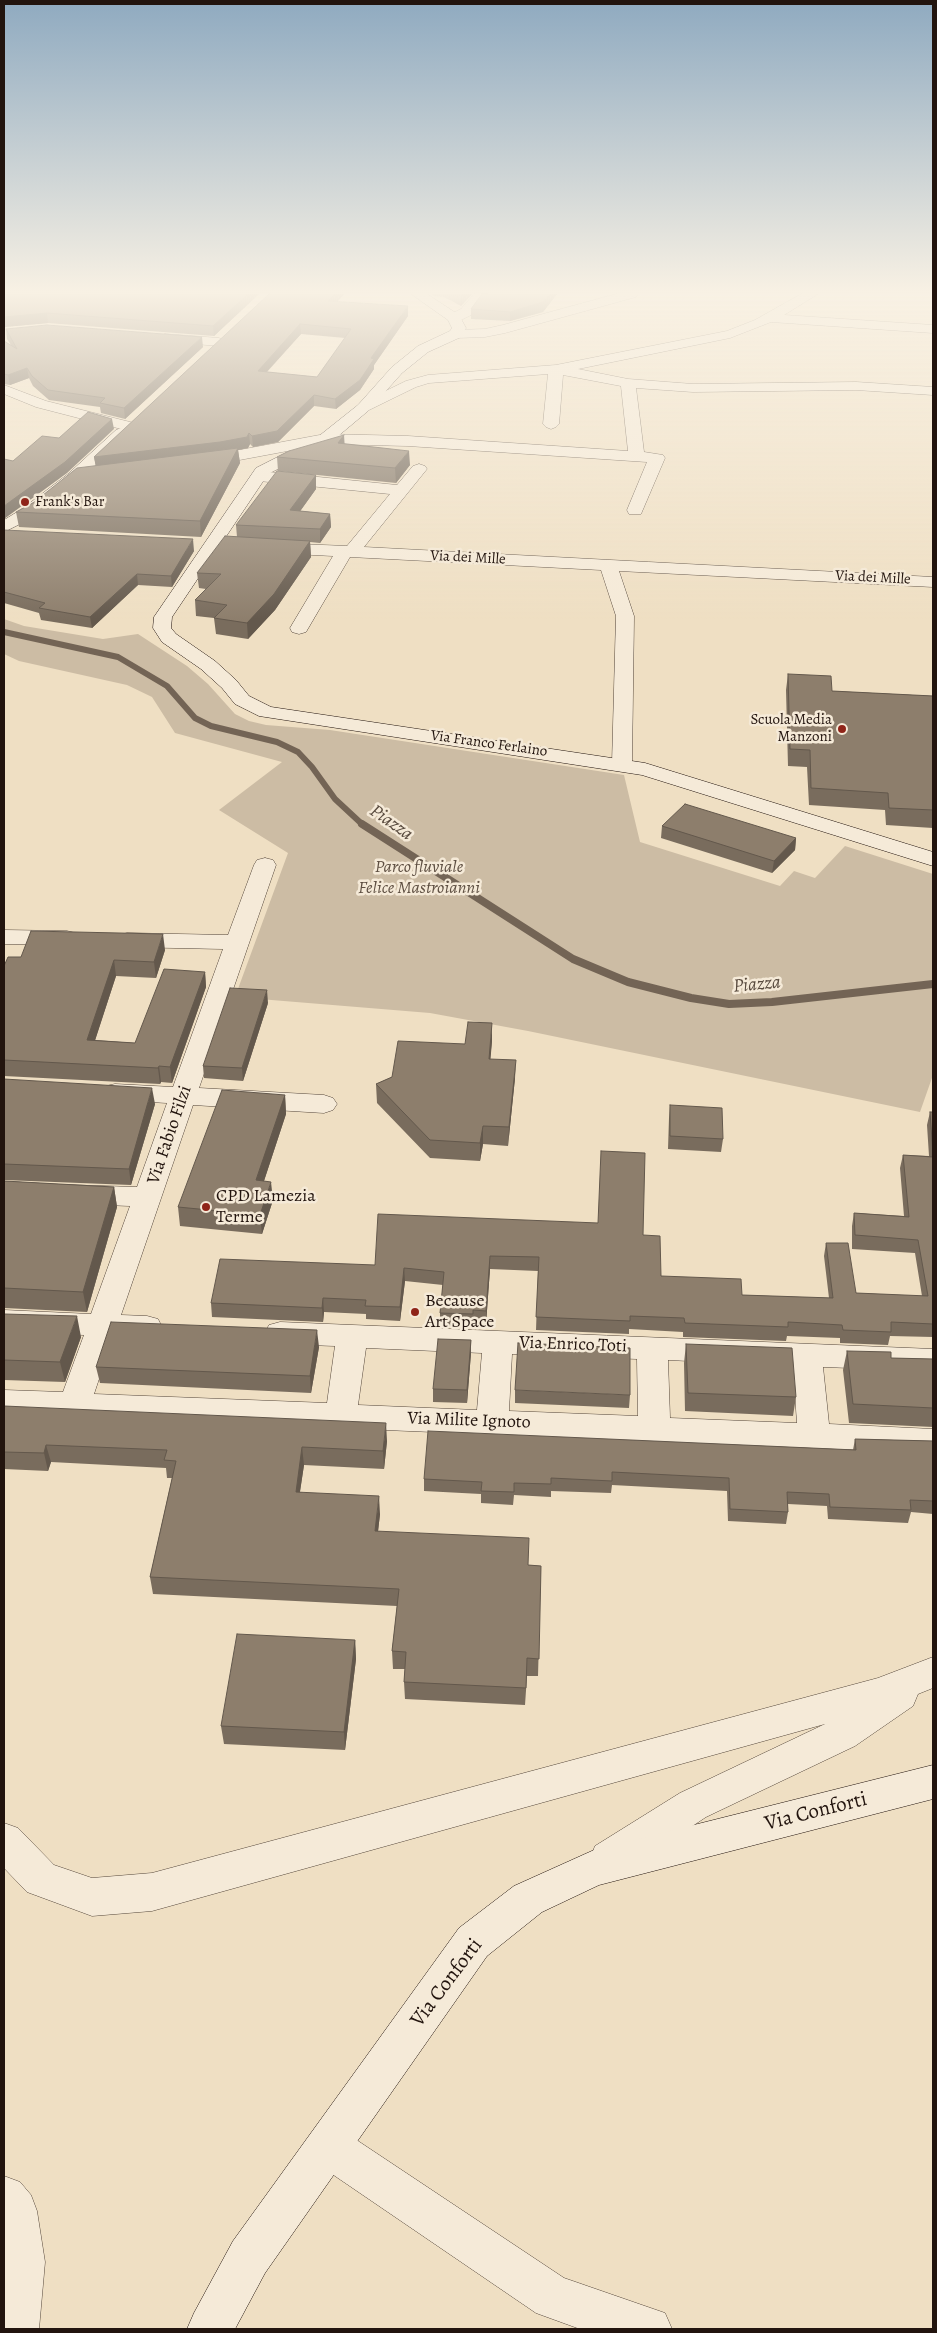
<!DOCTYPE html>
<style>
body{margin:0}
#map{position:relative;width:937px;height:2333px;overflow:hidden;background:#efdfc3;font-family:Alegreya,serif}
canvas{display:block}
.frame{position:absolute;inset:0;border:5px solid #22140e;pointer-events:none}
</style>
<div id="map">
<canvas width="937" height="2333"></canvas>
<div class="frame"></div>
</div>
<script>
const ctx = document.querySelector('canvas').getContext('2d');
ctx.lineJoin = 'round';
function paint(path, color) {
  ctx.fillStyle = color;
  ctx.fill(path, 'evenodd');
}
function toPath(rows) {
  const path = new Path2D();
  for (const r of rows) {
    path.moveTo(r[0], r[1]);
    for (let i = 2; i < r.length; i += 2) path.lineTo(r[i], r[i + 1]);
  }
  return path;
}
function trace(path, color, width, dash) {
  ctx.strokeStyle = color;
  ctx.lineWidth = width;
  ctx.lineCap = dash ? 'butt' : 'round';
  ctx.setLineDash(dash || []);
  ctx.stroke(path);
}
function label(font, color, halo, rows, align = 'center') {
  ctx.font = font + ' Alegreya,serif';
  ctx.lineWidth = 5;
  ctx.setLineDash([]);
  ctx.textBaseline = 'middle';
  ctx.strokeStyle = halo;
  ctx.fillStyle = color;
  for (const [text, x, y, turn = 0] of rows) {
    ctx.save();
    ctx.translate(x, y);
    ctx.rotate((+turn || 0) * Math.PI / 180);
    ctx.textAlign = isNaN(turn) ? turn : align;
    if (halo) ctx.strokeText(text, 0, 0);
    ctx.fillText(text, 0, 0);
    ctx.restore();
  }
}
paint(toPath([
 [4,619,24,626,103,639,138,634,187,666,208,684,235,714,249,721,266,725,330,730,624,775,640,842,780,886,794,871,815,878,845,846,933,874,933,1075,920,1112,528,1031,430,1013,235,997,288,853,219,810,282,762,175,733,152,697,127,685,19,661,4,654]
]), '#ccbca4');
trace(toPath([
 [4,632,118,657,167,686,195,718,211,726,277,742,298,752,312,767,335,799,363,825]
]), '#736455', 6);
trace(toPath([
 [362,824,573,959,628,982,691,998,729,1004,772,1002,933,984]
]), '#736455', 8);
const minor = toPath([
 [474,294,488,294,471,315,459,321,449,321,447,318,449,315,461,309,474,294],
 [616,294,638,294,636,297,505,333,485,337,456,338,449,334,456,330,485,329,503,325,616,294],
 [801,294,818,294,784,315,933,325,933,333,771,322,730,338,578,369,628,379,693,384,856,382,933,387,933,395,856,390,693,392,636,388,644,452,663,455,665,458,641,514,629,514,627,510,647,462,408,446,325,444,202,467,196,465,194,462,196,459,202,457,325,434,408,436,628,451,621,386,563,375,559,424,556,427,551,429,546,427,543,424,548,374,429,383,416,387,369,410,364,412,356,407,359,404,406,381,428,375,556,365,727,331,755,320,801,294],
 [165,334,219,338,226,342,219,346,160,341,158,338,160,335,165,334],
 [419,464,425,466,427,469,364,547,933,577,933,587,619,571,634,616,632,764,629,768,622,770,615,768,612,764,616,616,601,570,350,557,306,632,299,634,292,632,290,628,333,556,274,553,268,552,265,548,268,544,274,543,347,546,390,494,259,481,253,479,251,476,253,473,259,471,397,485,413,466,419,464],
 [265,858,273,860,276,865,199,1088,324,1095,333,1098,337,1104,333,1110,324,1113,193,1105,121,1315,147,1316,158,1319,162,1327,158,1335,147,1338,113,1337,94,1394,327,1403,335,1346,280,1344,269,1341,265,1333,269,1325,280,1322,933,1349,933,1371,823,1367,829,1424,933,1429,933,1453,4,1414,4,1390,63,1392,84,1335,4,1332,4,1310,91,1314,130,1206,4,1201,4,1183,137,1187,167,1103,115,1100,106,1098,102,1092,106,1086,115,1084,173,1087,223,949,127,947,119,945,115,940,119,935,127,933,228,935,254,865,257,860,265,858],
 [366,1348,482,1353,477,1410,358,1405,366,1348],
 [512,1354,637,1359,638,1416,509,1411,512,1354],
 [668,1360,793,1366,797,1423,670,1418,668,1360],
 [4,930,67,931,75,933,79,938,75,943,67,945,4,944,4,930],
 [933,1657,933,1688,918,1694,913,1706,855,1746,706,1817,623,1872,609,1877,595,1872,590,1859,595,1846,680,1793,825,1724,152,1911,92,1916,27,1892,4,1868,4,1823,18,1828,54,1865,92,1878,152,1873,878,1678,933,1657],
 [328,2124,343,2131,564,2278,665,2313,672,2329,580,2329,536,2313,313,2161,306,2146,313,2131,328,2124],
 [4,2176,20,2182,31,2195,37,2211,45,2262,39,2329,4,2329,4,2176]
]);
const tertiary = toPath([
 [4,385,46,401,134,423,137,426,134,429,129,431,36,407,4,394,4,385]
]);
const secondary = toPath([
 [411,294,427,294,459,315,466,328,461,337,428,352,402,373,368,411,331,442,268,474,172,617,171,628,176,634,215,661,236,680,249,696,271,707,645,763,933,852,933,866,642,775,259,716,235,704,222,688,201,669,162,642,153,628,154,617,256,468,319,436,358,405,392,367,418,346,450,331,452,328,448,320,411,294],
 [121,428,126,430,129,433,126,436,80,480,34,517,4,532,4,520,22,509,68,474,116,430,121,428],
 [933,1765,933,1799,599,1885,542,1912,487,1956,265,2273,235,2329,187,2329,194,2313,233,2241,459,1928,514,1886,594,1850,933,1765]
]);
trace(minor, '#55473b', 1);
trace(tertiary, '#55473b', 1);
trace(secondary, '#22140e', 1);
paint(minor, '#f5ead8');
paint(tertiary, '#f5ead8');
paint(secondary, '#f5ead8');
paint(toPath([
 [4,294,259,294,214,336,48,323,4,327],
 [269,294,344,294,337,302,408,316,374,365,374,369,360,390,336,409,314,406,278,442,253,447,250,444,248,448,238,450,240,463,201,537,19,527,16,512,96,466,94,457],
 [301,334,345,338,317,377,267,372],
 [430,294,472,294,461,306,444,297,434,296],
 [482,294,557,294,543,312,510,321,471,319,471,309],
 [6,329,203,347,125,419,101,413,100,407,49,400,33,386,29,378,10,385,4,384,4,341,11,345,7,339],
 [344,435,344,444,410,465,396,483,278,471,277,457],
 [316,475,316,489,300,511,330,514,331,527,320,543,310,542,311,557,275,610,248,639,216,634,214,618,196,616,195,600,206,589,199,588,197,573,237,537,236,525],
 [4,530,194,551,172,587,138,585,92,628,41,620,39,613,4,603],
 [788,674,832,691,933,696,933,828,886,825,885,810,809,805,807,767,788,766,786,690],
 [662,826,796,838,795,850,772,873,661,838],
 [165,950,156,978,116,976,95,1040,135,1043,205,972,206,987,172,1083,161,1082,160,1084,4,1076,4,966,21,957],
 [268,1003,243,1081,204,1078,203,1066],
 [492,1041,490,1059,515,1078,508,1146,483,1144,480,1161,430,1158,377,1103,376,1084,392,1077,465,1044],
 [4,1079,155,1104,131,1185,4,1180],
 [285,1095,286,1114,264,1181,273,1200,262,1234,180,1226,178,1207],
 [670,1105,723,1139,721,1152,668,1149,669,1118],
 [930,1112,933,1112,933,1337,890,1336,888,1345,840,1343,840,1338,787,1336,786,1341,683,1337,683,1332,629,1329,629,1334,536,1330,538,1271,490,1269,486,1324,473,1324,473,1328,440,1326,440,1313,443,1285,405,1281,400,1321,366,1319,366,1314,324,1312,323,1322,212,1317,211,1303,375,1265,643,1235,661,1276,742,1295,829,1298,824,1256,826,1243,856,1293,922,1296,915,1253,852,1249,852,1226,854,1213,904,1216,900,1168,903,1155,929,1156,927,1125],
 [4,1181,114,1187,117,1207,87,1312,4,1308],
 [4,1314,81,1337,65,1382,4,1380],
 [471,1340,471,1353,467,1403,433,1402,433,1389],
 [686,1344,796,1397,793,1416,685,1411,684,1363],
 [319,1347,311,1393,100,1383,96,1367],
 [847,1351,891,1358,933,1359,933,1427,849,1423,843,1370],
 [515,1390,630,1395,629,1408,515,1403],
 [4,1406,387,1441,384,1469,304,1465,300,1492,380,1514,378,1531,528,1565,541,1566,538,1676,527,1676,525,1705,405,1699,404,1682,405,1669,393,1669,392,1651,397,1606,153,1594,150,1577,172,1478,167,1478,166,1468,51,1462,48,1471,4,1469],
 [855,1439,933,1441,933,1514,911,1512,908,1523,828,1519,827,1506,788,1504,788,1512,786,1524,728,1521,727,1491,612,1485,611,1493,551,1491,551,1497,514,1495,513,1505,481,1503,481,1494,424,1491,424,1479,853,1450],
 [355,1640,356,1659,345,1750,224,1744,221,1726]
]), '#796c5d');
paint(toPath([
 [248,294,259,294,214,336,213,326],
 [335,294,344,294,329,311,328,301],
 [463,294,472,294,461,306,461,296],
 [550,294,557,294,543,312,510,321,510,312],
 [408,306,408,316,374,365,374,369,360,390,336,409,335,399,371,358],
 [47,313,48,323,4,327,4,317],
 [300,324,301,334,258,381,258,371],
 [202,337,203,347,125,419,124,408],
 [27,368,29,378,10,385,8,375],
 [314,395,314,406,278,442,253,447,252,436],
 [112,419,114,429,67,473,4,519,4,506],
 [249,433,250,444,248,448,238,450,240,463,201,537,200,521,96,468,94,457],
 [344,435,345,450,338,443],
 [409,451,410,465,396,483,395,468],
 [316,475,316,489,291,524,290,510],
 [330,514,331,527,320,543,320,529],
 [193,539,194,551,172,587,171,576],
 [310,541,311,557,275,610,248,639,247,623],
 [137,574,138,585,92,628,90,617],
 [796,838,795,850,772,873,774,861],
 [163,934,165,950,156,978,154,962],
 [114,960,116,976,90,1056,87,1040],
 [205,972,206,987,172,1083,170,1067],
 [267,990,268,1003,243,1081,242,1068],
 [492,1023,492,1041,489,1077,489,1059],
 [516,1060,515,1078,508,1146,509,1127],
 [159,1066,161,1082,160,1084,158,1068],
 [152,1088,155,1104,131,1185,129,1169],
 [285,1095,286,1114,258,1199,256,1180],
 [483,1126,483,1144,480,1161,480,1143],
 [271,1182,273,1200,262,1234,260,1215],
 [114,1187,117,1207,87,1312,83,1292],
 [490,1256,490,1269,486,1324,486,1311],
 [404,1268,405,1281,400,1321,400,1307],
 [323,1298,324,1312,323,1322,322,1308],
 [77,1316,81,1337,65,1382,60,1362],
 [317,1330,319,1347,311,1393,310,1376],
 [471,1340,471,1353,467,1403,467,1390],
 [386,1423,387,1441,384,1469,383,1451],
 [46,1445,51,1462,48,1471,44,1453],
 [302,1447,304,1465,297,1510,296,1492],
 [379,1496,380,1514,376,1549,375,1531],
 [355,1640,356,1659,345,1750,344,1732]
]), '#63584c');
const building = toPath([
 [4,294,248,294,213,326,47,313,4,317,4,294],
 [269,294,335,294,328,301,408,306,371,358,374,359,360,380,335,399,314,395,277,431,252,436,249,433,247,437,220,442,94,457,269,294],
 [300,324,351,329,317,377,258,371,300,324],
 [482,294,550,294,543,302,510,312,471,309,482,294],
 [47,325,202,337,124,408,100,403,105,398,48,390,32,376,27,368,8,375,4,374,4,341,17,349,6,329,47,325],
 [88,412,112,419,65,462,4,506,4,459,13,461,42,436,59,438,88,412],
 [344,435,338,443,409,451,395,468,277,457,289,451,344,435],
 [238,448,200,521,16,512,33,503,77,468,238,448],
 [277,471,316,475,290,510,330,514,320,529,236,525,277,471],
 [4,530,193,539,171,576,137,574,90,617,39,608,45,603,4,592,4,530],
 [225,536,310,541,274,594,247,623,214,618,227,605,195,600,221,574,197,573,225,536],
 [788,674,831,676,832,691,933,696,933,810,889,808,888,793,811,788,810,750,790,749,788,674],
 [685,804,796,838,774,861,662,826,685,804],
 [31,931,163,934,154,962,114,960,87,1040,135,1043,164,969,205,972,170,1067,159,1066,158,1068,4,1060,4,966,8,957,21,957,31,931],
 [230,988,267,990,242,1068,203,1066,230,988],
 [468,1022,492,1023,489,1059,516,1060,509,1127,483,1126,480,1143,430,1140,376,1084,392,1077,398,1041,465,1044,468,1022],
 [4,1079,152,1088,129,1169,4,1164,4,1079],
 [222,1090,285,1095,256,1180,271,1182,260,1215,178,1207,222,1090],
 [670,1105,722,1108,723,1139,670,1136,670,1105],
 [930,1112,933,1112,933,1154,930,1112],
 [601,1151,645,1153,643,1235,660,1236,661,1276,741,1279,742,1295,833,1298,826,1243,848,1243,856,1293,928,1296,918,1240,855,1235,854,1213,909,1217,903,1155,933,1157,933,1324,891,1322,891,1332,843,1330,842,1325,788,1322,788,1327,685,1323,684,1318,630,1316,630,1321,536,1317,539,1257,490,1256,486,1311,473,1310,473,1314,440,1313,444,1272,404,1268,400,1307,365,1306,366,1300,323,1298,322,1308,211,1303,220,1259,375,1265,378,1214,598,1223,601,1151],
 [4,1181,114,1187,83,1292,4,1288,4,1181],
 [4,1314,77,1316,60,1362,4,1360,4,1314],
 [111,1322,317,1330,310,1376,96,1367,111,1322],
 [438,1339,471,1340,467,1390,433,1389,438,1339],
 [518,1343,630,1348,630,1395,515,1390,518,1343],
 [686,1344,792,1348,796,1397,688,1393,686,1344],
 [847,1351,891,1352,891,1358,933,1359,933,1408,853,1404,847,1351],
 [4,1406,386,1423,383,1451,302,1447,296,1492,379,1496,375,1531,529,1538,528,1565,541,1566,539,1659,527,1658,526,1688,404,1682,406,1652,392,1651,399,1589,150,1577,176,1461,164,1460,167,1450,46,1445,44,1453,4,1452,4,1406],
 [428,1431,856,1450,855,1439,933,1441,933,1501,910,1500,911,1510,830,1507,829,1494,787,1492,788,1512,730,1509,729,1478,612,1472,612,1481,551,1478,551,1484,514,1483,514,1492,481,1491,482,1482,424,1479,428,1431],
 [237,1634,355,1640,344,1732,221,1726,237,1634]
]);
paint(building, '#8d7e6c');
trace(building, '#63584c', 1);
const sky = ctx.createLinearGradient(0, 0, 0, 621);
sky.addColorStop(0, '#8faac0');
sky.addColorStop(0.47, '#f8f1e4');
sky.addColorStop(1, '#f8f1e400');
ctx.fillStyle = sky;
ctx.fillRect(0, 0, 937, 621);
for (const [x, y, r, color] of [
 [25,502,5,"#8f2418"],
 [842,729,5,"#8f2418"],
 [206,1207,5,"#8f2418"],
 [415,1312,5,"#8f2418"]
]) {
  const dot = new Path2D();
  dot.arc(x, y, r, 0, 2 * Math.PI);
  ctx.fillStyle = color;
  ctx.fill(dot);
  trace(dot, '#f5ead8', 2);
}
label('15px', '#22140e', '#f5ead8', [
 ["Frank's Bar",35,502],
 ["Scuola Media",832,720,"right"],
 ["Manzoni",832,737,"right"]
], 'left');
label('15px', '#22140e', '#f5ead8', [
 ["Via dei Mille",468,558,3],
 ["Via dei Mille",873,578,3],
 ["Via Franco Ferlaino",489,744,8]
]);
label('italic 18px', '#5e4f42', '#f5ead8', [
 ["Parco fluviale",419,868],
 ["Felice Mastroianni",419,889]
]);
label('18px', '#22140e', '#f5ead8', [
 ["Via Fabio Filzi",170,1135,-71],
 ["Via Enrico Toti",573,1345,2],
 ["Via Milite Ignoto",469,1421,2]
]);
label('18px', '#22140e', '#f5ead8', [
 ["CPD Lamezia",216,1197],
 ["Terme",216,1218],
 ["Because",425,1302],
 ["Art Space",425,1323]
], 'left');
label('italic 19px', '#584a3e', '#f5ead8', [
 ["Piazza",391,823,35],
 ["Piazza",757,985,-5]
]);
label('21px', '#22140e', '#f5ead8', [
 ["Via Conforti",816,1812,-14],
 ["Via Conforti",447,1983,-53]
]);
</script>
